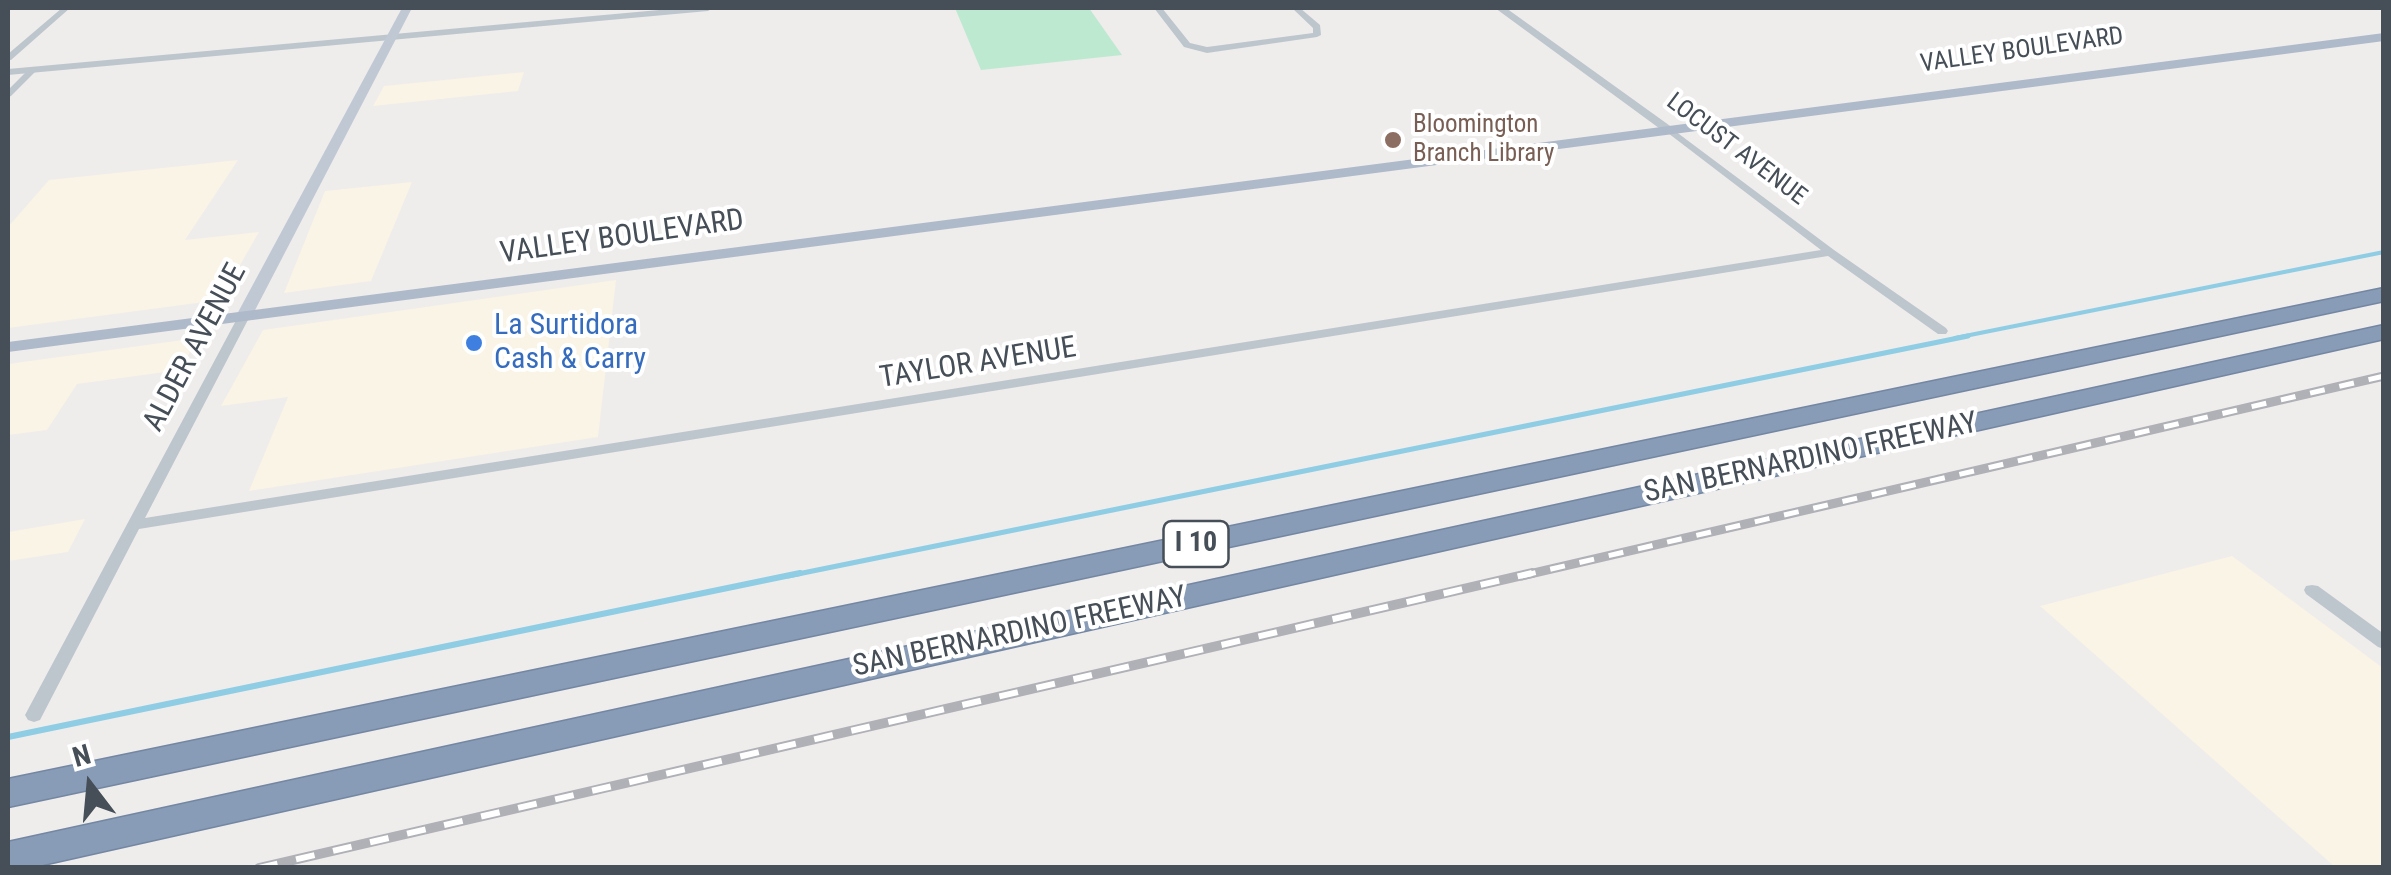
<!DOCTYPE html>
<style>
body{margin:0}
#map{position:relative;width:2391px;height:875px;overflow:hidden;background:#efecec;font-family:"Roboto Condensed",sans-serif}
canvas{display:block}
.frame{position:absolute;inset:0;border:10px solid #464e57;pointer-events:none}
.north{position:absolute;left:40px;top:735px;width:100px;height:100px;-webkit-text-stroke:8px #fff;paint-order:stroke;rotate:344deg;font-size:28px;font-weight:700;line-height:40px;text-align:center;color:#464e57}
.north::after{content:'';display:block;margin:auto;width:35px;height:45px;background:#464e57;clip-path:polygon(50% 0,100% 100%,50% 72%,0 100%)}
</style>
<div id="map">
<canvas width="2391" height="875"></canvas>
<div class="frame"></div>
<div class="north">N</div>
</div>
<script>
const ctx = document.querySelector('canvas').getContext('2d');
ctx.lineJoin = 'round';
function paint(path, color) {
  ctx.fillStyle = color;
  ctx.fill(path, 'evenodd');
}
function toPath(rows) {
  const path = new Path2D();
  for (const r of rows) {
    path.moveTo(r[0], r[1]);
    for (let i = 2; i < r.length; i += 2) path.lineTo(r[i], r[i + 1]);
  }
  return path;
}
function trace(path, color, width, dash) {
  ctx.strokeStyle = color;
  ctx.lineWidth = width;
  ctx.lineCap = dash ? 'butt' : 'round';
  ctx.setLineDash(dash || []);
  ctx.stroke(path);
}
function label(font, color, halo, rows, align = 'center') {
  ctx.font = font + ' "Roboto Condensed",sans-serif';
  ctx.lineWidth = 8;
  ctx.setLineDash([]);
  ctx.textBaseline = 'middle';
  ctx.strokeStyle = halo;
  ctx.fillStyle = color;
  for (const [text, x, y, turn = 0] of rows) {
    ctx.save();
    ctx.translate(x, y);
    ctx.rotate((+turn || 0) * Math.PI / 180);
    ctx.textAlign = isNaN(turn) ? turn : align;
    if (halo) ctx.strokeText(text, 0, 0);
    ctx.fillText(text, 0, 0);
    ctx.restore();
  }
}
paint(toPath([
 [524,72,518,91,373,106,384,86],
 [238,160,185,240,259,232,220,300,8,328,8,227,49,180],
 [412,182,371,281,284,293,325,191],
 [616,280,598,437,249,491,288,397,221,406,263,330],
 [190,339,195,343,180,370,77,384,47,430,8,435,8,364],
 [85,519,68,552,8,561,8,532],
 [2232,556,2383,668,2383,867,2335,867,2040,606]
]), '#f9f4e5');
paint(toPath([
 [955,8,1089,8,1122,55,981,70]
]), '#bde9d0');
trace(toPath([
 [1955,338,2384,252]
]), '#8ecde3', 4);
trace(toPath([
 [788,576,1968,336]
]), '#8ecde3', 5);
trace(toPath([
 [8,737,800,573]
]), '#8ecde3', 6);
const motorway = toPath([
 [2384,288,2384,301,8,807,8,779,2384,288],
 [2384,325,2384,339,29,868,8,868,8,842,2384,325]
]);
trace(motorway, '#7387a2', 3);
paint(toPath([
 [62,8,70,8,11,60,8,60,8,54,62,8],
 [1154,8,1162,8,1190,43,1207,47,1313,33,1313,28,1292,8,1300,8,1320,25,1321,35,1317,37,1207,53,1184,47,1154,8],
 [31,67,38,69,11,96,8,97,8,90,31,67],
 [1667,125,1834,250,1946,328,1948,331,1946,334,1938,334,1828,256,139,529,40,720,34,722,28,720,25,715,240,313,244,312,250,316,145,518,1821,250,1664,130,1664,126,1667,125],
 [2312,585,2318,586,2384,634,2384,649,2378,647,2306,594,2304,590,2306,586,2312,585]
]), '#bec6cd');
paint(toPath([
 [681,8,713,8,708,11,8,75,8,69,681,8],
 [1495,8,1506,8,1673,128,1663,131,1495,8]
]), '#bec6cd');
paint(toPath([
 [402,8,412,8,252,316,249,319,239,319,236,316,402,8]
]), '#c0c8d4');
paint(toPath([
 [2384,33,2384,41,8,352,8,342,2384,33]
]), '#aebac9');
paint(motorway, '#889cb7');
const railFar1 = toPath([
 [1521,576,2384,376]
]);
const rail = toPath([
 [259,868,1532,573]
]);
trace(railFar1, '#afb1b6', 9);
trace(rail, '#afb1b6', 10);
trace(railFar1, '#fff', 5, [15]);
trace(rail, '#fff', 6, [19]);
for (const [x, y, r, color] of [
 [1393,140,10,"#8d6e63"],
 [474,343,10,"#3f7fe0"]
]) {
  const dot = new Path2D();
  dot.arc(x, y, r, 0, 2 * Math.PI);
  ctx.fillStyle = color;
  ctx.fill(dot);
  trace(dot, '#fff', 4);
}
label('25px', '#464e57', '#fff', [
 ["VALLEY BOULEVARD",2022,51,-8],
 ["LOCUST AVENUE",1736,150,37]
]);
label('25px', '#785e54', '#fff', [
 ["Bloomington",1413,126],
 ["Branch Library",1413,155]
], 'left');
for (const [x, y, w] of [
 [1196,544,65]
]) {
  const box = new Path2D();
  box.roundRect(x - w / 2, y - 23, w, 46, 8);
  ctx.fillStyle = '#fff';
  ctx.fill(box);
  trace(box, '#464e57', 2.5);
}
label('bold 28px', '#464e57', null, [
 ["I 10",1196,544]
]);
label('30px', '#464e57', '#fff', [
 ["VALLEY BOULEVARD",622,238,-8],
 ["ALDER AVENUE",196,348,-62],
 ["TAYLOR AVENUE",978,364,-9],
 ["SAN BERNARDINO FREEWAY",1811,459,-12],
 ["SAN BERNARDINO FREEWAY",1020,633,-12]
]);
label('30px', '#366cbe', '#fff', [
 ["La Surtidora",494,326],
 ["Cash & Carry",494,360]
], 'left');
</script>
